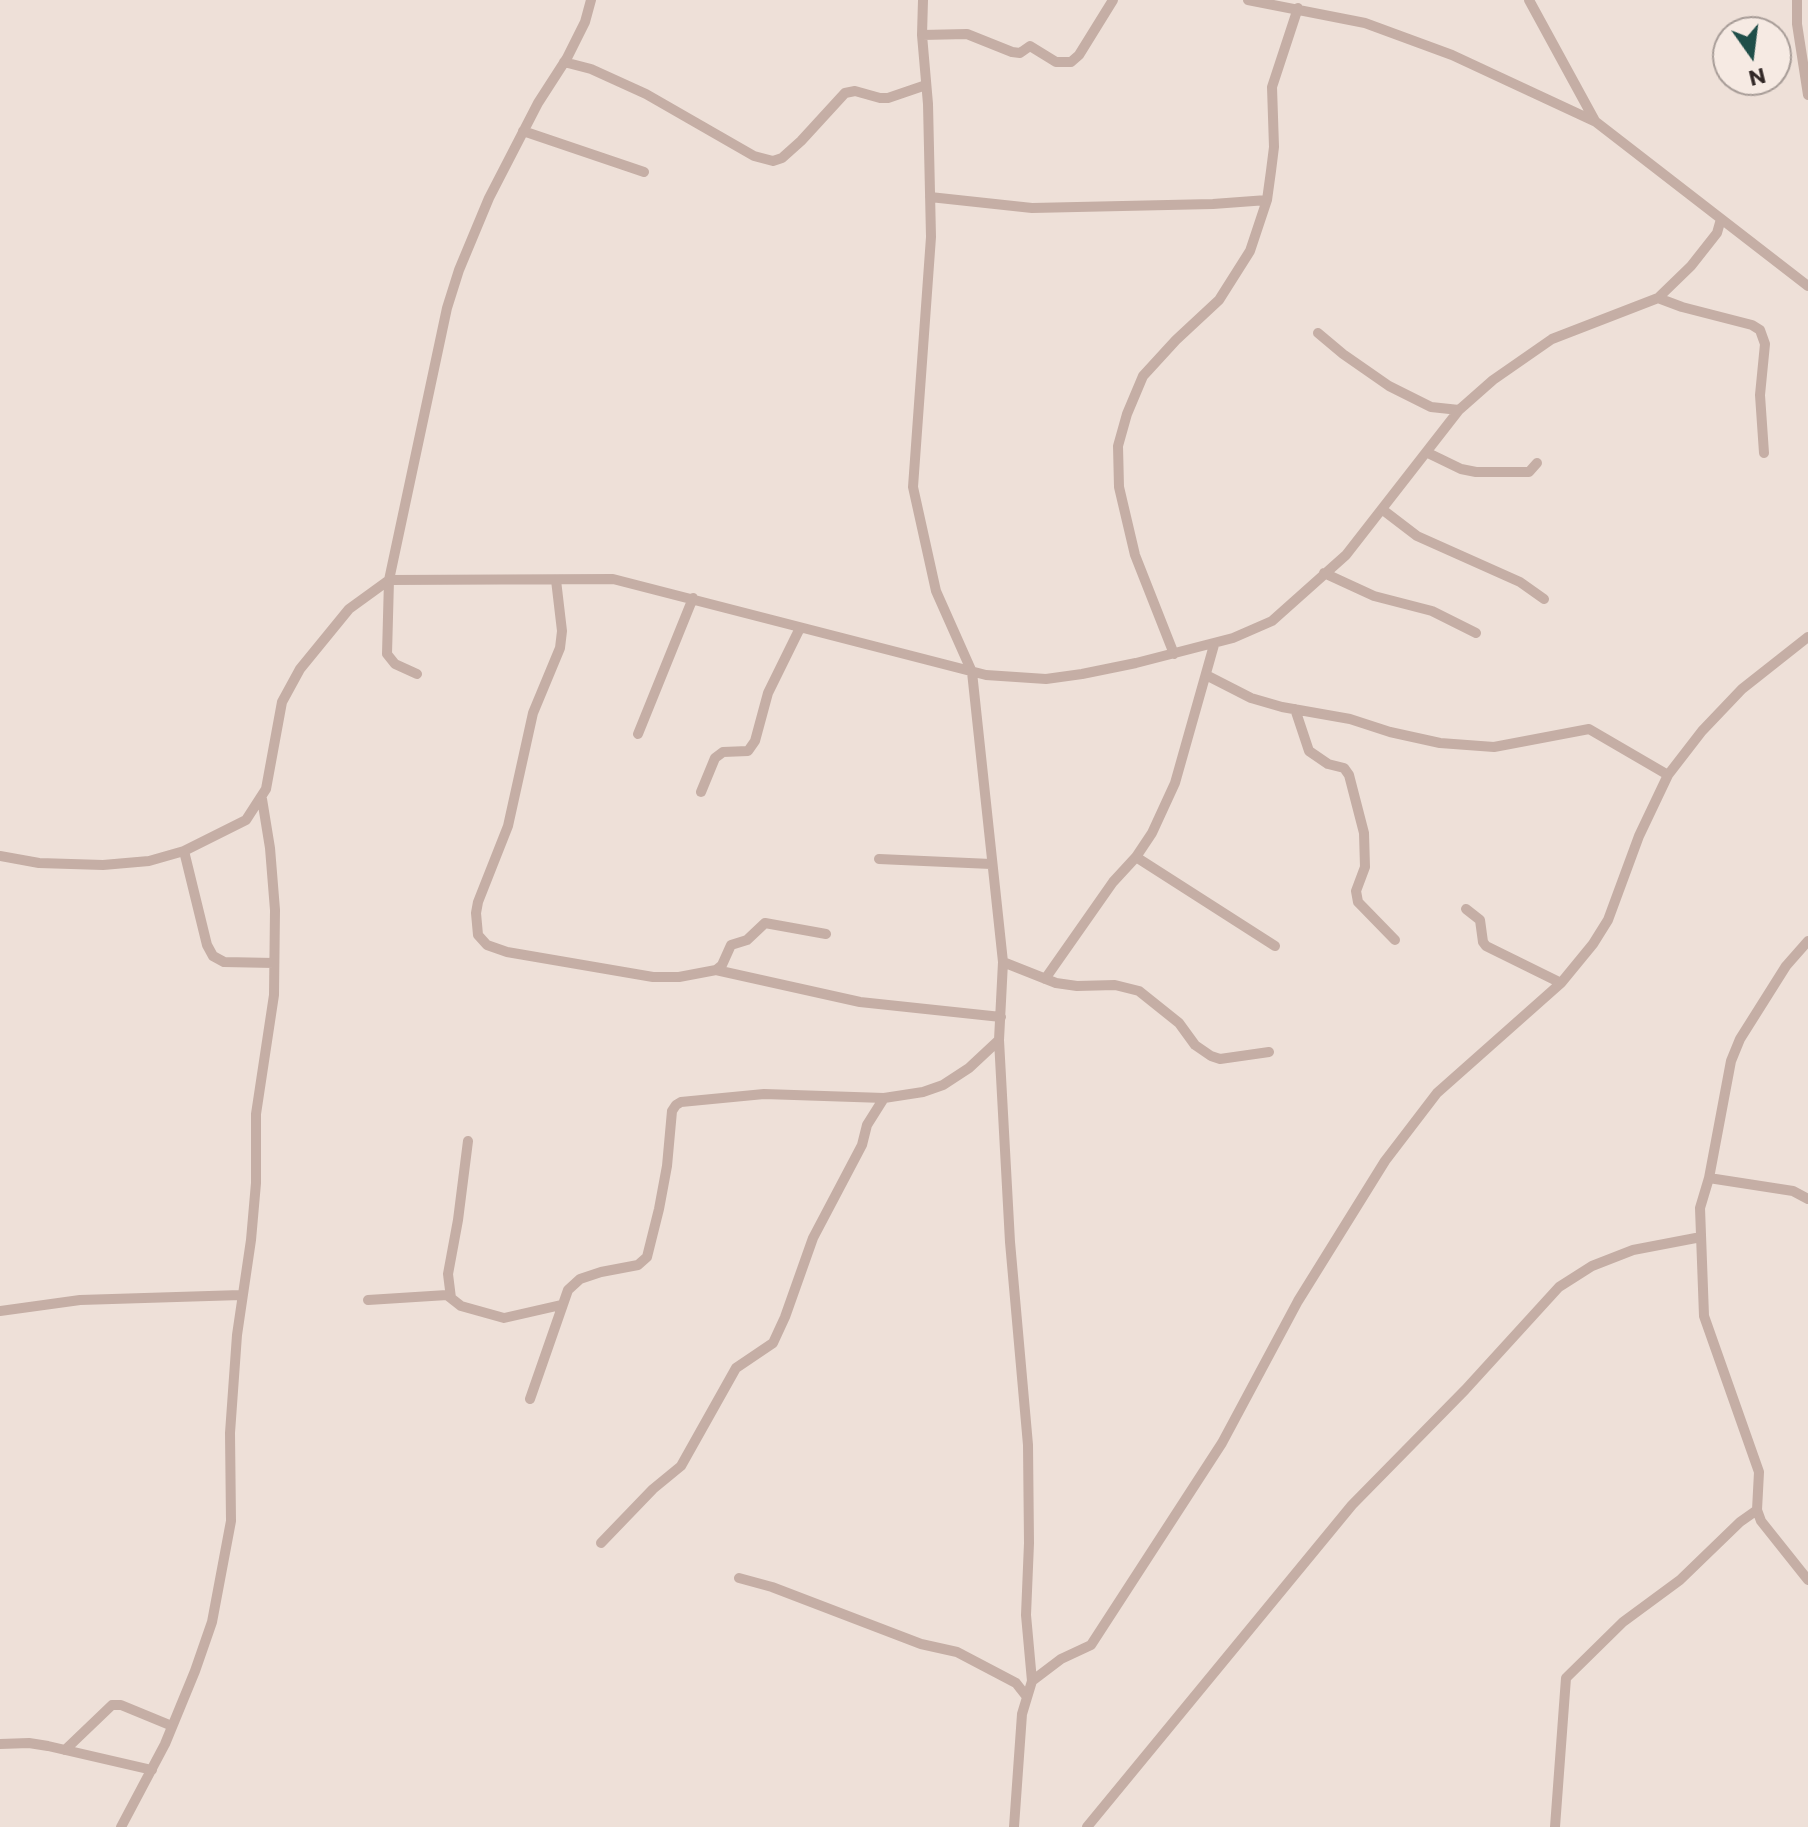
<!DOCTYPE html>
<style>
body{margin:0}
#map{position:relative;width:1808px;height:1827px;overflow:hidden;background:#eee0d8;font-family:Commissioner,sans-serif}
canvas{display:block}
.north{position:absolute;left:1712px;top:16px;width:80px;height:80px;box-sizing:border-box;background:#f6eae3;border:2px solid #a79c97;border-radius:50%;rotate:166deg;font-size:22px;font-weight:700;line-height:32px;text-align:center;color:#312726}
.north::after{content:'';display:block;margin:auto;width:28px;height:36px;background:#1f4e49;clip-path:polygon(50% 0,100% 100%,50% 72%,0 100%)}
</style>
<div id="map">
<canvas width="1808" height="1827"></canvas>
<div class="north">N</div>
</div>
<script>
const ctx = document.querySelector('canvas').getContext('2d');
ctx.lineJoin = 'round';
function toPath(rows) {
  const path = new Path2D();
  for (const r of rows) {
    path.moveTo(r[0], r[1]);
    for (let i = 2; i < r.length; i += 2) path.lineTo(r[i], r[i + 1]);
  }
  return path;
}
function trace(path, color, width, dash) {
  ctx.strokeStyle = color;
  ctx.lineWidth = width;
  ctx.lineCap = dash ? 'butt' : 'round';
  ctx.setLineDash(dash || []);
  ctx.stroke(path);
}
trace(toPath([
 [923,0,922,35,928,104,931,237,913,487,936,591,972,672,1003,962,999,1040,1010,1242,1028,1445,1029,1543,1026,1615,1032,1681],
 [1248,0,1365,23,1452,55,1596,122,1808,286],
 [1529,0,1595,121],
 [1797,0,1797,24,1808,95],
 [922,35,967,34,1012,52,1020,53,1030,46,1056,62,1071,62,1079,55,1113,0],
 [564,62,591,69,646,94,754,156,773,161,782,158,801,141,845,93,855,91,880,98,888,98,926,85],
 [523,131,644,172],
 [930,197,1032,208,1213,204,1267,200],
 [1658,298,1682,307,1752,325,1760,330,1765,344,1760,395,1764,453],
 [1318,333,1343,354,1389,386,1431,407,1459,410],
 [1428,453,1461,469,1476,472,1529,472,1537,463],
 [1383,510,1417,536,1520,582,1544,599],
 [1324,573,1374,596,1432,611,1476,633],
 [556,580,562,631,560,648,533,713,508,826,478,902,476,913,478,935,487,945,507,952,653,977,679,977,716,970,722,965,731,945,747,940,765,923,826,934],
 [1174,654,1135,555,1119,487,1118,446,1127,414,1143,376,1176,340,1219,300,1250,251,1267,200,1271,171,1274,147,1272,87,1298,8],
 [417,674,395,664,387,654,389,580,447,308,459,270,489,198,538,103,567,58,585,22,591,0],
 [1206,675,1251,698,1282,707,1350,719,1390,732,1440,743,1494,747,1589,729,1668,775],
 [1295,709,1309,751,1328,764,1344,768,1349,775,1364,833,1365,867,1356,891,1358,902,1395,940],
 [638,734,693,598],
 [701,792,715,758,723,752,748,751,755,741,768,693,800,628],
 [184,851,207,945,213,956,224,962,274,963],
 [0,856,39,863,103,865,149,861,184,851,246,820,266,789,282,702,300,669,349,609,389,580,613,579,986,675,1046,679,1082,674,1136,663,1233,638,1272,621,1346,555,1459,410,1493,380,1552,339,1658,298,1691,266,1717,233,1721,219],
 [1136,857,1275,946],
 [879,859,991,864],
 [1466,909,1480,920,1483,942,1486,946,1561,983],
 [1808,941,1786,966,1740,1039,1731,1061,1709,1178,1700,1208,1704,1316,1759,1472,1757,1510,1761,1521,1808,1580],
 [1003,962,1056,983,1077,986,1115,985,1139,991,1179,1023,1195,1045,1211,1056,1220,1059,1269,1052],
 [716,970,860,1002,1001,1017],
 [1045,979,1113,882,1136,857,1152,833,1175,783,1214,645],
 [1709,1178,1793,1191,1808,1199],
 [451,1298,448,1274,458,1220,468,1141],
 [368,1300,447,1295,461,1306,504,1318,561,1305],
 [0,1311,80,1300,241,1295],
 [530,1399,568,1290,580,1279,601,1272,638,1265,647,1257,659,1209,667,1166,672,1111,676,1105,681,1102,764,1094,884,1098,923,1092,943,1085,969,1068,999,1040],
 [601,1543,653,1489,681,1466,736,1368,773,1343,785,1317,813,1238,862,1145,867,1125,884,1098],
 [739,1578,772,1587,921,1644,957,1652,1016,1683,1027,1697],
 [0,1744,29,1743,48,1746,152,1770],
 [65,1750,112,1705,121,1705,172,1726],
 [121,1827,165,1744,195,1671,212,1622,231,1521,230,1433,237,1335,251,1240,256,1183,256,1114,274,995,275,910,270,848,262,799],
 [1014,1827,1022,1714,1032,1681,1061,1659,1091,1645,1222,1443,1298,1301,1385,1161,1437,1093,1561,983,1593,944,1608,920,1639,836,1668,775,1702,731,1742,689,1808,637],
 [1087,1827,1352,1505,1465,1390,1559,1287,1592,1266,1633,1250,1701,1237],
 [1555,1827,1566,1678,1623,1622,1680,1580,1740,1522,1757,1510]
]), '#c5aea5', 10);
</script>
